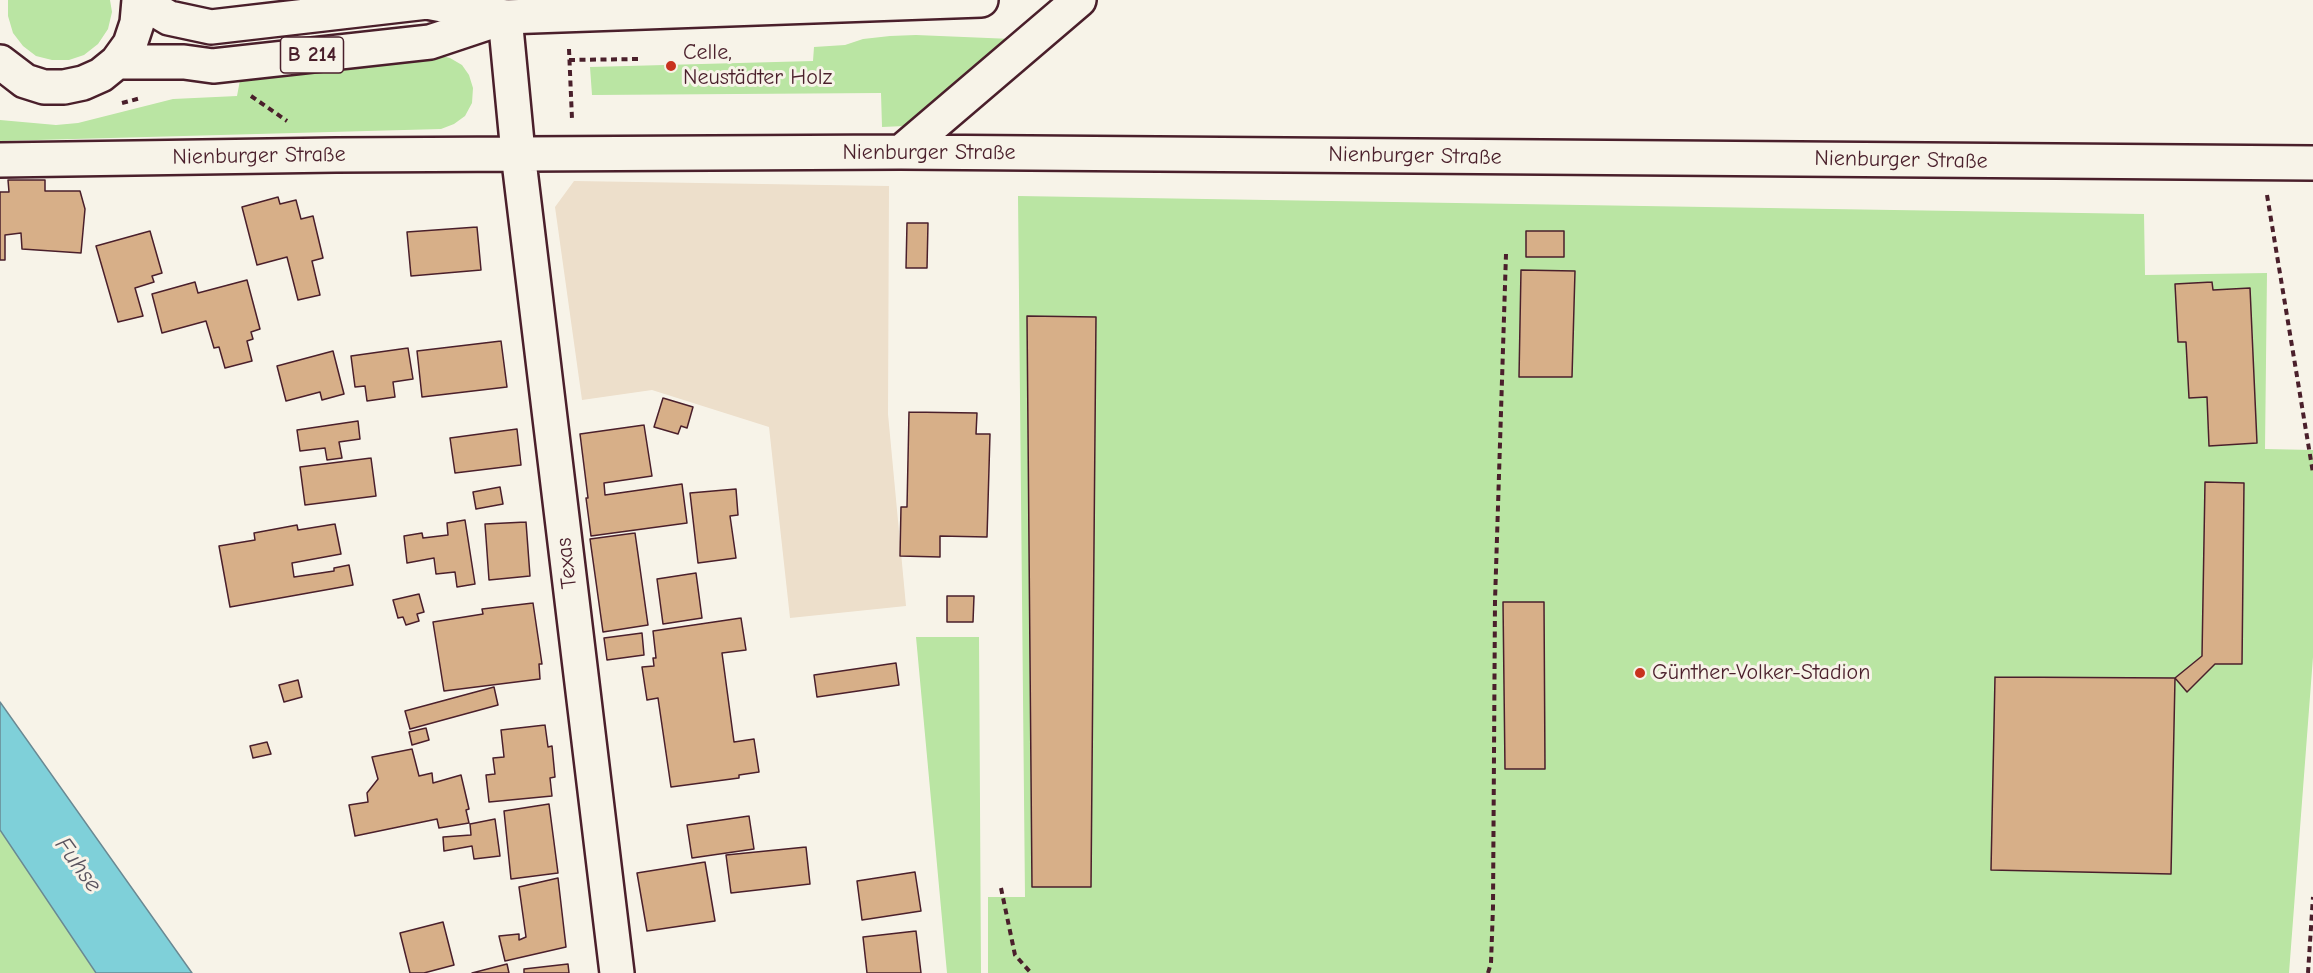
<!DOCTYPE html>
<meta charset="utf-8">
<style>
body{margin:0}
canvas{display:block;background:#f7f3e8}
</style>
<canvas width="2313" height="973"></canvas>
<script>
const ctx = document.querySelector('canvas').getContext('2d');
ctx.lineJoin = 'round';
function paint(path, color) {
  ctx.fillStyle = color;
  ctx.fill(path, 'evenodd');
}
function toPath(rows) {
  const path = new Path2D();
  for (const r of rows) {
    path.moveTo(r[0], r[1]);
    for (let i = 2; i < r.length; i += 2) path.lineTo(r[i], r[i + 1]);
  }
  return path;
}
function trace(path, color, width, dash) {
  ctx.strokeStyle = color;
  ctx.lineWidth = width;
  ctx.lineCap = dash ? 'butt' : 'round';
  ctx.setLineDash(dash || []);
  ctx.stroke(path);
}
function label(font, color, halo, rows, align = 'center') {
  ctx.font = font + ' "Comic Neue",sans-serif';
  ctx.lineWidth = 6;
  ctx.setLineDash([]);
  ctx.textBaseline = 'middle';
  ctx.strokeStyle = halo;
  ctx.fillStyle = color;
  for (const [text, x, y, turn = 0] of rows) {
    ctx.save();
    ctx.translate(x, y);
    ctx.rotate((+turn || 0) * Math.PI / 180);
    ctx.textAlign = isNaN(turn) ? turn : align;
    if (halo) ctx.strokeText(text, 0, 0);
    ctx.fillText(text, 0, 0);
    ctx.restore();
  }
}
paint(toPath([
 [574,181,889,186,888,414,906,606,790,618,769,427,652,390,582,400,555,207]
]), '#eddfcb');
paint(toPath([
 [8,0,110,0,112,12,108,29,98,44,84,55,69,60,52,60,36,56,23,46,13,33,8,16],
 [916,35,1012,39,905,126,882,127,881,93,592,95,590,67,813,61,814,47,845,45,863,39,890,36],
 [438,55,450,58,462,65,469,75,473,88,472,103,465,116,454,124,441,129,0,141,0,120,56,125,78,123,173,99,237,96,241,75],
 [1018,196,2144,214,2145,275,2267,273,2265,449,2313,450,2313,657,2289,973,988,973,988,897,1025,897],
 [916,637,979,637,981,973,947,973],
 [0,830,96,973,0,973]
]), '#bae5a3');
const water = toPath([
 [0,702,192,973,96,973,0,830,0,702]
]);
paint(water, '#7fd0d9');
trace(water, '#6a8993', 1.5);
const building = toPath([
 [8,180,45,180,45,191,80,191,85,209,81,253,22,249,21,233,5,235,5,260,0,260,0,192,9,192,8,180],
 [278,197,280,204,296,200,301,219,313,216,323,258,312,261,320,295,298,300,287,257,257,265,242,207,278,197],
 [907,223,928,223,927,268,906,268,907,223],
 [477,227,481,270,411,276,407,232,477,227],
 [150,231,162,273,152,276,154,282,135,288,143,316,118,322,96,246,150,231],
 [1526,231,1564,231,1564,257,1526,257,1526,231],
 [1521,270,1575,271,1572,377,1519,377,1521,270],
 [247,280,260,329,251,332,253,339,247,341,252,361,225,368,219,347,214,348,206,321,162,333,152,294,195,282,198,293,247,280],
 [2212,282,2213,290,2250,288,2257,443,2209,446,2207,397,2189,398,2186,342,2178,342,2175,284,2212,282],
 [1027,316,1096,317,1091,887,1032,887,1027,316],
 [501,341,507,387,422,397,417,351,501,341],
 [408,348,413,379,393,382,395,397,367,401,365,386,355,387,351,356,408,348],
 [333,351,344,394,322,400,320,392,286,401,277,366,333,351],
 [663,398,693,407,687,428,681,426,678,434,654,427,663,398],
 [909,412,977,413,976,434,990,434,987,537,940,536,940,557,900,556,901,507,907,507,909,412],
 [358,421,360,439,339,442,342,458,327,460,325,448,300,451,297,430,358,421],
 [644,425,652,476,604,483,605,495,682,484,687,523,591,536,586,498,588,498,580,434,644,425],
 [517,429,521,465,455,473,450,438,517,429],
 [371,458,376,496,305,505,300,467,371,458],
 [2205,482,2244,483,2242,664,2215,664,2187,692,2175,678,2202,656,2205,482],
 [500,487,503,504,476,509,473,492,500,487],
 [736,489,738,515,730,516,736,558,698,563,690,493,736,489],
 [465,520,475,584,457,587,455,572,436,574,434,558,407,563,404,536,422,533,423,538,448,535,447,523,465,520],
 [526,522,530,576,489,580,485,524,526,522],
 [335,524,341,554,292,563,294,577,334,571,334,568,349,565,353,585,230,607,219,546,255,540,254,533,297,525,298,530,335,524],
 [635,533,648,625,603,632,590,539,635,533],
 [696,573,702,618,663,624,657,579,696,573],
 [419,594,424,612,417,614,419,621,406,625,403,617,398,618,393,600,419,594],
 [947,596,974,596,973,622,947,622,947,596],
 [1503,602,1544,602,1545,769,1505,769,1503,602],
 [533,603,542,664,539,664,540,679,444,691,433,622,483,614,482,609,533,603],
 [741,618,746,650,722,653,734,742,754,739,759,772,739,775,739,778,671,787,658,698,647,700,642,667,654,666,653,658,656,658,653,631,741,618],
 [642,633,644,655,607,660,604,638,642,633],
 [896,663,899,685,817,697,814,675,896,663],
 [1995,677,2175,678,2171,874,1991,870,1995,677],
 [298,680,302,697,284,702,279,685,298,680],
 [494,687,498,705,410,729,405,711,494,687],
 [545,725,548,747,552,746,555,777,550,778,552,796,489,802,486,775,495,774,493,758,504,757,501,730,545,725],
 [426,728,429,740,412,745,409,732,426,728],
 [267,742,271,754,253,758,250,746,267,742],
 [412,749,419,776,432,773,433,783,461,775,469,809,466,810,469,823,439,828,437,819,355,836,349,805,368,802,367,793,378,779,372,757,412,749],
 [549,804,558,873,511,879,504,811,549,804],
 [749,816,754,849,692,858,687,825,749,816],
 [495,819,500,856,474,859,472,846,444,851,443,837,471,835,470,824,495,819],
 [806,847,810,884,731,893,726,855,806,847],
 [705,862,715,921,647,931,637,873,705,862],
 [915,872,921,911,862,920,857,881,915,872],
 [558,878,566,947,505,961,499,936,519,934,519,940,526,937,519,887,558,878],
 [443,922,454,965,424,973,410,973,400,933,443,922],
 [916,931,921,973,867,973,863,937,916,931],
 [507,964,509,973,472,973,507,964],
 [568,964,569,973,524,973,524,969,568,964]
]);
paint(building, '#d7af88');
trace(building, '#4a1f2b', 1.5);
const minor = toPath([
 [505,17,518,153,617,973],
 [901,152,1079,0],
 [0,160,336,155,901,152,2313,163]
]);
const primary = toPath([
 [139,0,169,18,211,27,427,2,505,17,981,0],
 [0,62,25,81,44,87,64,87,83,83,101,75,117,62,130,44,137,23,139,0],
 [117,62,184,62,213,66,430,42,502,18]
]);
trace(minor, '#4a1f2b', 38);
trace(primary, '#4a1f2b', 38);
trace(toPath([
 [569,49,572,119],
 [569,60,638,59],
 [251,96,287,121],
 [122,103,141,98],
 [2267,195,2313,473],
 [1001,888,1015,955,1031,973],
 [1488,973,1491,963,1493,907,1495,601,1506,254],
 [2308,973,2313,897]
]), '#4a1f2b', 4, [6, 4.5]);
trace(minor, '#f7f3e8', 33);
trace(primary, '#f7f3e8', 33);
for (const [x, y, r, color] of [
 [671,66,6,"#c8321e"],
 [1640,673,6,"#c8321e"]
]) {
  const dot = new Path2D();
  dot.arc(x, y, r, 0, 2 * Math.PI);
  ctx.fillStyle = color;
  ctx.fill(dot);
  trace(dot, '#f7f3e8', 2);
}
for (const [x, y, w] of [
 [312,55,63]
]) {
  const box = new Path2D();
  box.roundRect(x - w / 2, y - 18, w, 36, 4.5);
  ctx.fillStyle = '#f7f3e8';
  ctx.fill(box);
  trace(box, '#4a1f2b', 1.5);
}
label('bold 21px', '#4a1f2b', null, [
 ["B 214",312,55]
]);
label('22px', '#4a1f2b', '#f7f3e8', [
 ["Celle,",683,53],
 ["Neustädter Holz",683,78],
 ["Günther-Volker-Stadion",1652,673]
], 'left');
label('22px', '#4a1f2b', '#f7f3e8', [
 ["Nienburger Straße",929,153],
 ["Nienburger Straße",259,156,-1],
 ["Nienburger Straße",1415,156,1],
 ["Nienburger Straße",1901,160,1],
 ["Texas",567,563,-97]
]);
label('italic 24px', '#5a545f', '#f7f3e8', [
 ["Fuhse",78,865,54]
]);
</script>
